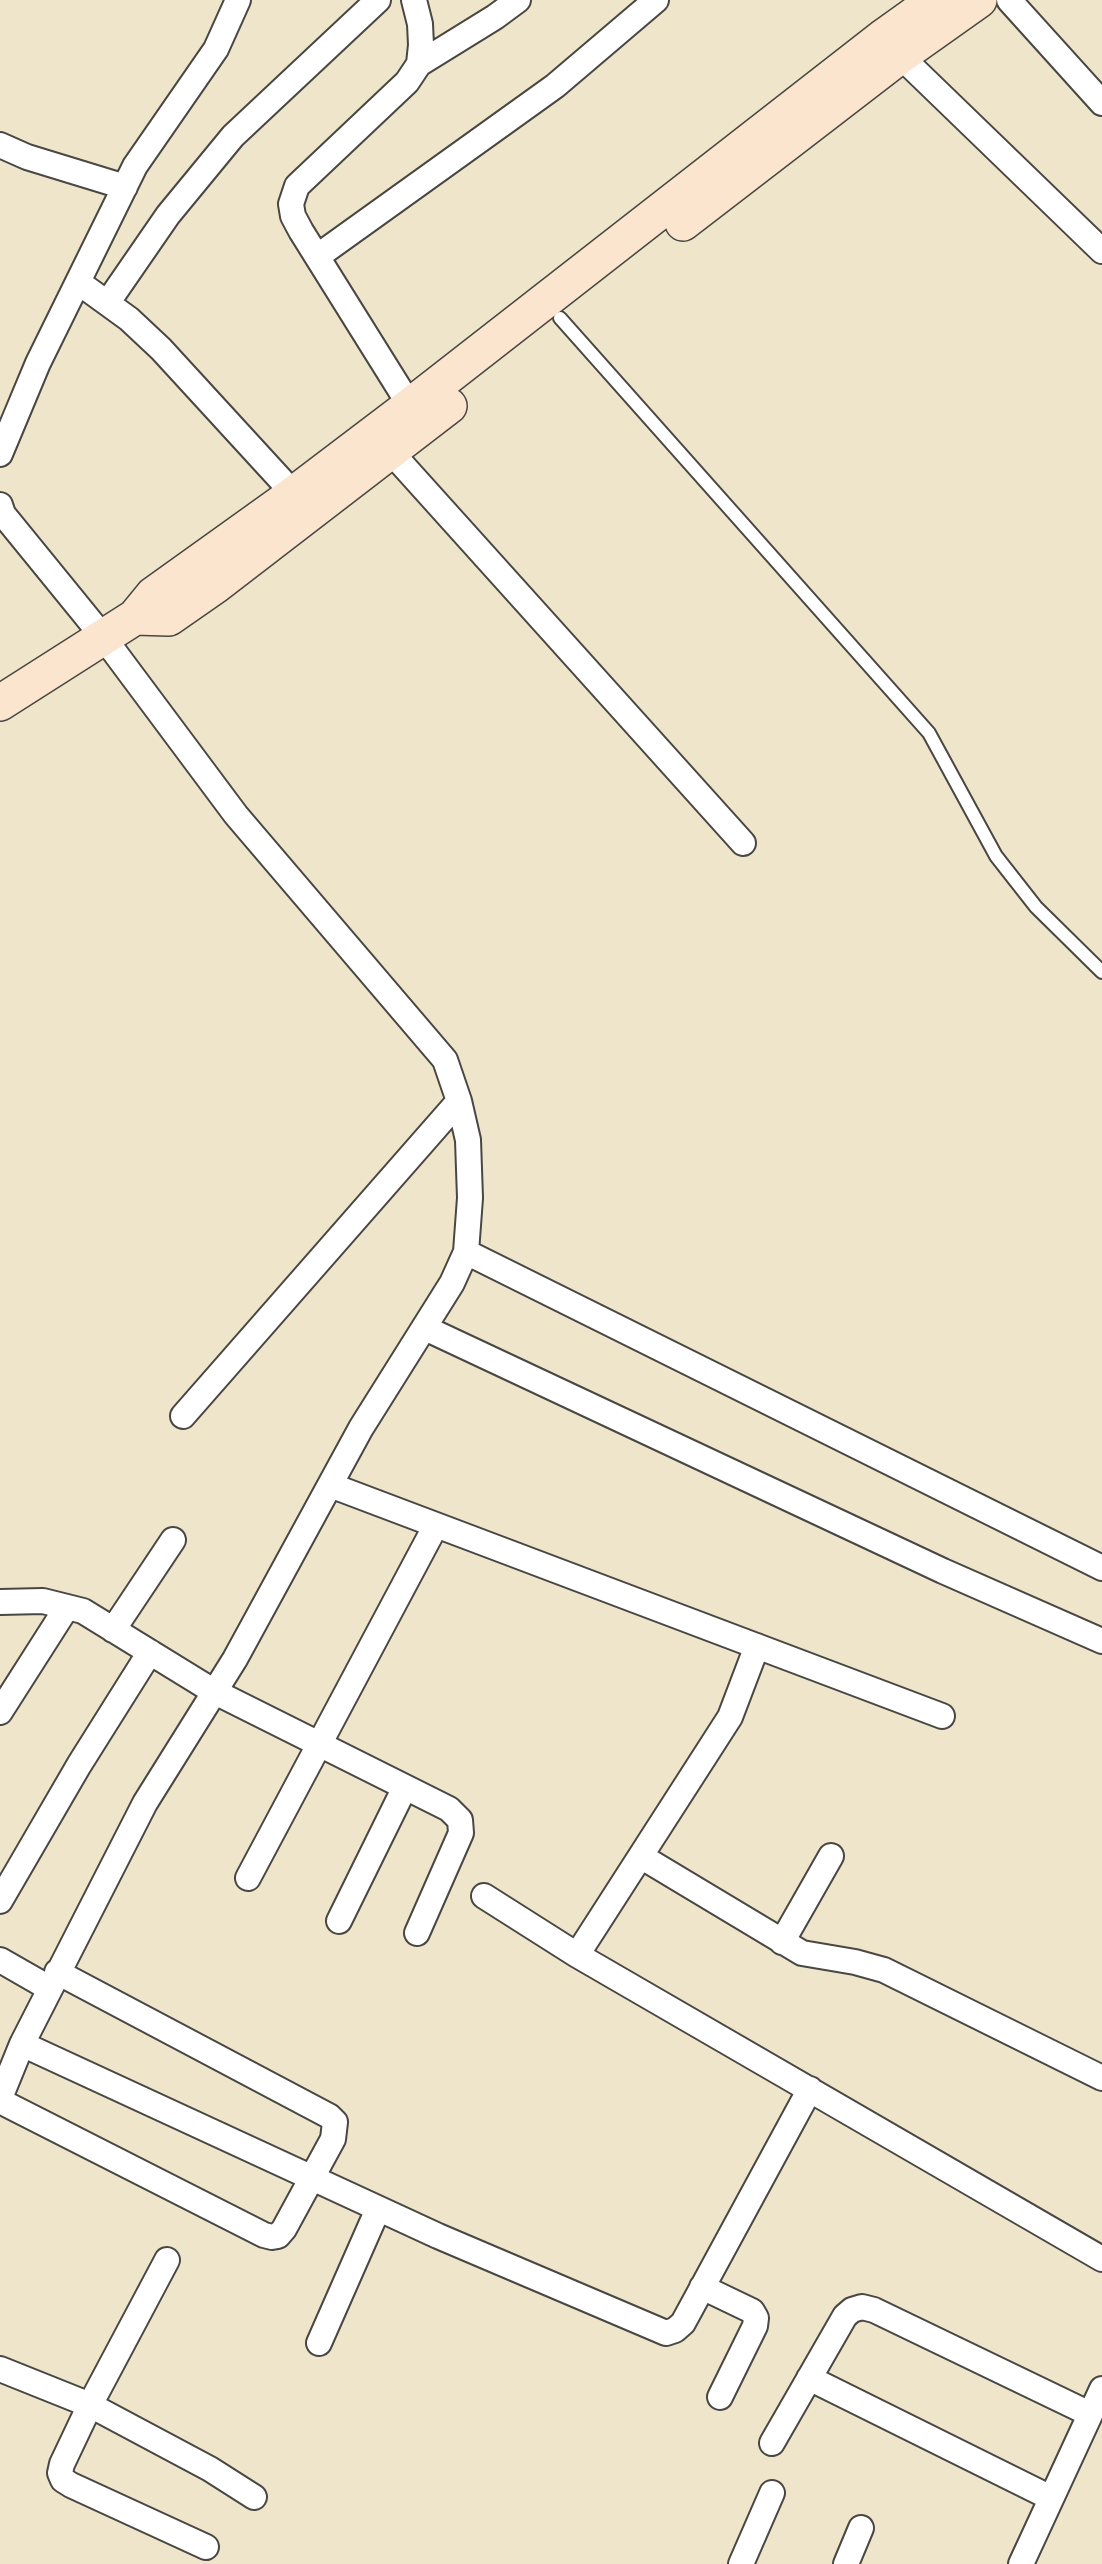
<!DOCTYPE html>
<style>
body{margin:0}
canvas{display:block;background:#efe5ca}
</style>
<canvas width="1102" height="2564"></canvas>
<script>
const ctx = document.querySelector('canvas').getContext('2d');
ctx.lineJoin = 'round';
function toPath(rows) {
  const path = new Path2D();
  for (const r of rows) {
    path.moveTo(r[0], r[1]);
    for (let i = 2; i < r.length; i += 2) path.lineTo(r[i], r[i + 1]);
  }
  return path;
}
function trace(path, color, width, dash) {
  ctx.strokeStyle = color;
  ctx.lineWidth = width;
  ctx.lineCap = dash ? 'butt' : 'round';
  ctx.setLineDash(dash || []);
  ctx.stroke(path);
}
const lane = toPath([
 [560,318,929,733,996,856,1036,907,1102,972]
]);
const street = toPath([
 [414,0,420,24,421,45,419,64,407,82,297,186,291,204,293,216,301,231,419,420],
 [1009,0,1102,103],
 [890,46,1102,251],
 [419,64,495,17,518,0],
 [0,145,27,157,125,187],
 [318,256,555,86,656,0],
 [78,282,129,319,161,349,294,494,302,506],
 [108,302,168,215,233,136,378,0],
 [391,452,743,843],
 [0,454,38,363,135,166,216,49,238,0],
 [0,505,3,514,104,638,236,815,445,1060,459,1101,468,1140,470,1198,466,1252,452,1283,361,1428,235,1659,145,1803,22,2044,0,2098],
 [466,1252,1102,1568],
 [425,1328,943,1571,1102,1641],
 [183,1416,459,1101],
 [330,1485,942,1716],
 [0,1602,43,1601,83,1611,213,1691,449,1809,460,1820,461,1833,417,1933],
 [113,1630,173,1540],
 [0,1712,67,1607],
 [642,1857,802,1953,855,1962,884,1970,1102,2078],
 [248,1878,436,1525],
 [484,1896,577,1955,1102,2259],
 [0,1901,79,1765,150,1652],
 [339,1921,405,1787],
 [782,1942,831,1856],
 [577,1955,730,1717,757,1646],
 [0,1960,49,1988],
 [22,2044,438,2236,666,2333,675,2330,683,2323,810,2089],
 [0,2101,264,2235,272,2237,278,2236,284,2229,333,2139,335,2122,329,2116,57,1972],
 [167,2260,90,2405,62,2464,60,2473,63,2480,71,2485,206,2547],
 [702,2287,752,2311,756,2318,755,2326,720,2397],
 [319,2343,378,2209],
 [0,2369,90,2405,210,2469,254,2497],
 [809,2378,1051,2498],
 [772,2443,845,2316,852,2310,862,2307,874,2310,1090,2414],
 [741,2564,772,2493],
 [846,2564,861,2528],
 [1021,2564,1102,2389]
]);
const secondary = toPath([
 [683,223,900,56,979,0],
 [135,617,169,618,215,586,449,406],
 [0,703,135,617,153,595,294,494,410,406,882,38,935,0]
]);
trace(lane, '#484743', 16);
trace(street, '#484743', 28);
trace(secondary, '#484743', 38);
trace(lane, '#fff', 12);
trace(street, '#fff', 24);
trace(secondary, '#fce5cf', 35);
</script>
